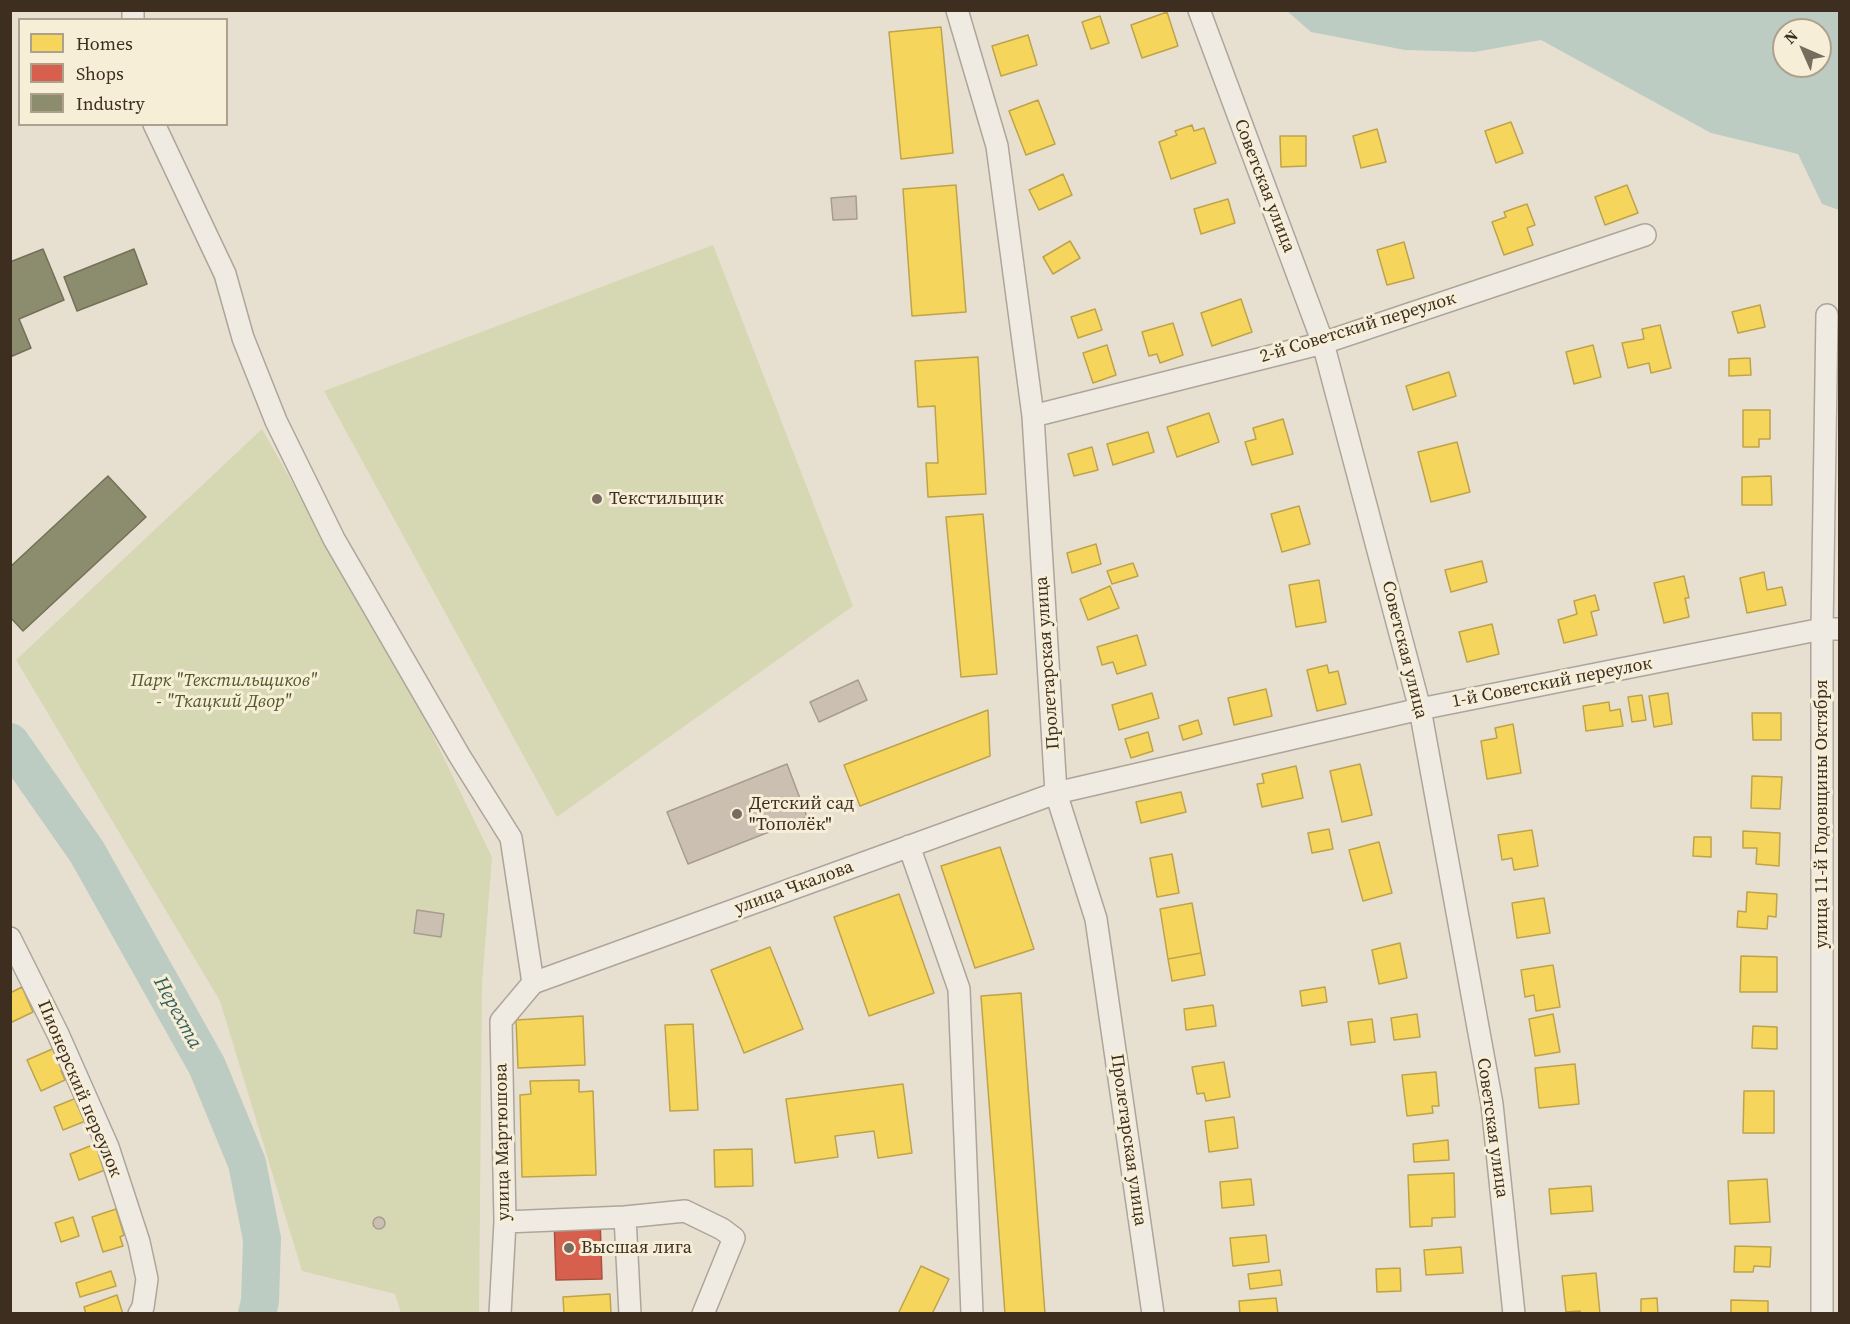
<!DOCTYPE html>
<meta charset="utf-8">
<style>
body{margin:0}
#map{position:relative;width:1850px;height:1324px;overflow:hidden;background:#e7e0d1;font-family:"Source Serif 4",serif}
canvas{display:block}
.frame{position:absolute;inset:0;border:12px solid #3d2e20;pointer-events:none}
.legend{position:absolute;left:18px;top:18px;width:210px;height:108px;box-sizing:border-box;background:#f7eed8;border:2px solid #ada18e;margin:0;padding:8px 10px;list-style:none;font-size:18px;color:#3d2e20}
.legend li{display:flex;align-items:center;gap:12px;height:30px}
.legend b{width:30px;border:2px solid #ada18e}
.north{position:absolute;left:1772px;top:18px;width:60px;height:60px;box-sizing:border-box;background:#f7eed8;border:2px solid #ada18e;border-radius:50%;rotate:315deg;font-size:16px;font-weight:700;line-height:24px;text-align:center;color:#3d2e20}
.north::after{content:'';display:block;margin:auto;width:21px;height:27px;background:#786c5e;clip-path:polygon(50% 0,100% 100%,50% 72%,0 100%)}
</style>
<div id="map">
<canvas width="1850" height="1324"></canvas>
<div class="frame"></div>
<ul class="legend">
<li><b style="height:16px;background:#f6d55c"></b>Homes</li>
<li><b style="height:16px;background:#d6604d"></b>Shops</li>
<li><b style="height:16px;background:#8c8c6e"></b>Industry</li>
</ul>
<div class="north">N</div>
</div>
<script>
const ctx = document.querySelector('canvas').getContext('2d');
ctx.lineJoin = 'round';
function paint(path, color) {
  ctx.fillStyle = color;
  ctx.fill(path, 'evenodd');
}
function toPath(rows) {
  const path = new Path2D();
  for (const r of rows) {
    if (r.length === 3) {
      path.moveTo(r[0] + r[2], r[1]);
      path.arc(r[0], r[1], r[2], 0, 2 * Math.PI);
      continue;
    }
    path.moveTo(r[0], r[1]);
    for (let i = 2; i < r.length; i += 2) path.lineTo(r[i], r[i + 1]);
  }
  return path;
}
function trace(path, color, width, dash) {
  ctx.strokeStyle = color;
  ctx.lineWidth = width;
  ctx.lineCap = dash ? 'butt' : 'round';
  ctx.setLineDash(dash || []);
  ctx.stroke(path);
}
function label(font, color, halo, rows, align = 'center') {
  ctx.font = font + ' "Source Serif 4",serif';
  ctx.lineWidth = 6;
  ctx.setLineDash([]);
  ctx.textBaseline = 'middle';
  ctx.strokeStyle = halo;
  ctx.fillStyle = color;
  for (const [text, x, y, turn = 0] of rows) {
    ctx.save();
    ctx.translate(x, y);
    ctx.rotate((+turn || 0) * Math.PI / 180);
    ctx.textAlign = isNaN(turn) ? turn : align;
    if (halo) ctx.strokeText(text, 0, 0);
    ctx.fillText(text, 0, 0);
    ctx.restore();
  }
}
paint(toPath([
 [713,245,853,606,557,817,324,391],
 [262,429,419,707,492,857,482,983,479,1313,401,1313,395,1294,302,1271,220,1001,16,660]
]), '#d6d7b3');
paint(toPath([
 [1287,11,1839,11,1839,210,1822,204,1798,154,1711,133,1541,40,1475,52,1405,50,1311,32],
 [1784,30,1820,30,1820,66,1784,66]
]), '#bcccc2');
const homes = toPath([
 [1167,12,1178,46,1142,58,1131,25,1167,12],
 [1100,16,1109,43,1091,49,1082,22,1100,16],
 [941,27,953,153,901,159,889,32,941,27],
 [1028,35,1037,65,1001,76,992,46,1028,35],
 [1038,100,1055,144,1026,155,1009,111,1038,100],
 [1511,122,1523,153,1496,163,1485,131,1511,122],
 [1192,125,1194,131,1204,128,1216,163,1171,179,1159,142,1177,135,1175,131,1192,125],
 [1377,129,1386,162,1361,168,1353,136,1377,129],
 [1280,136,1306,136,1306,166,1281,167,1280,136],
 [1063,174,1072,195,1039,210,1029,190,1063,174],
 [956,185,966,312,912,316,903,189,956,185],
 [1627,185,1638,213,1605,225,1595,197,1627,185],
 [1228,199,1235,223,1201,234,1194,209,1228,199],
 [1527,204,1535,225,1527,228,1533,245,1504,255,1492,222,1506,217,1504,212,1527,204],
 [1070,241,1080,258,1053,274,1043,257,1070,241],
 [1404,242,1414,278,1387,285,1377,250,1404,242],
 [1241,299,1252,332,1212,346,1201,313,1241,299],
 [1760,305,1765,327,1738,333,1732,312,1760,305],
 [1095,309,1102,330,1078,338,1071,317,1095,309],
 [1173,323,1183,355,1160,363,1157,354,1149,356,1142,332,1173,323],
 [1660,325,1671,368,1651,373,1649,363,1628,368,1622,343,1644,339,1642,329,1660,325],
 [1107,345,1116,375,1093,383,1083,353,1107,345],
 [1593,345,1601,377,1574,384,1566,352,1593,345],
 [978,357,986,494,928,497,926,463,938,463,935,406,918,407,915,361,978,357],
 [1750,358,1751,375,1729,376,1729,359,1750,358],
 [1449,372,1456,396,1413,410,1406,386,1449,372],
 [1743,410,1770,410,1770,439,1759,439,1759,447,1743,447,1743,410],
 [1209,413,1219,442,1177,457,1167,427,1209,413],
 [1283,419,1293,454,1252,465,1245,442,1256,439,1253,428,1283,419],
 [1148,432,1154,452,1113,465,1107,444,1148,432],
 [1457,442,1470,492,1431,502,1418,452,1457,442],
 [1092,447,1098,470,1074,476,1068,454,1092,447],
 [1771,476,1772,505,1742,505,1742,477,1771,476],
 [1299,506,1310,544,1282,552,1271,514,1299,506],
 [983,514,997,674,961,677,946,517,983,514],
 [1096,544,1101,564,1072,573,1067,553,1096,544],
 [1482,561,1487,582,1451,592,1445,570,1482,561],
 [1133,563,1138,576,1112,584,1107,571,1133,563],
 [1764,572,1767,590,1782,587,1786,605,1747,613,1740,578,1764,572],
 [1684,576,1689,598,1685,598,1689,617,1664,623,1654,583,1684,576],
 [1319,580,1326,622,1296,627,1289,585,1319,580],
 [1110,586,1119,608,1088,620,1080,599,1110,586],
 [1595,595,1599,610,1591,612,1597,635,1564,643,1558,620,1577,614,1574,601,1595,595],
 [1492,624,1499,654,1467,662,1459,632,1492,624],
 [1137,635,1146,665,1117,674,1113,662,1102,665,1097,647,1137,635],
 [1327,665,1329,673,1338,671,1346,704,1317,711,1307,670,1327,665],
 [1266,689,1272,716,1234,725,1228,698,1266,689],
 [1152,693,1159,718,1119,730,1112,705,1152,693],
 [1668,693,1672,724,1654,727,1649,696,1668,693],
 [1642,695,1646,720,1632,722,1628,697,1642,695],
 [1609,702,1610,711,1620,709,1623,726,1586,731,1583,706,1609,702],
 [988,710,990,756,860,806,844,765,988,710],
 [1752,713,1781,713,1781,740,1753,740,1752,713],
 [1198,720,1202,734,1183,740,1179,726,1198,720],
 [1513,724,1521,773,1487,779,1481,741,1497,738,1495,728,1513,724],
 [1148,732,1153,751,1131,758,1125,739,1148,732],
 [1360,764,1372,815,1342,822,1330,771,1360,764],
 [1296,766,1303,798,1262,807,1257,784,1264,783,1262,774,1296,766],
 [1752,776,1782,777,1780,809,1751,808,1752,776],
 [1181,792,1186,812,1141,823,1136,802,1181,792],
 [1329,829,1333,849,1312,853,1308,833,1329,829],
 [1532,830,1538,866,1514,870,1512,858,1502,860,1498,835,1532,830],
 [1743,831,1780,833,1779,866,1756,864,1757,848,1743,848,1743,831],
 [1694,837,1711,837,1711,857,1693,856,1694,837],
 [1379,842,1392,893,1363,901,1349,850,1379,842],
 [1000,847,1034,949,975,968,941,866,1000,847],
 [1172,854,1179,893,1157,897,1150,858,1172,854],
 [1747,892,1777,894,1776,917,1768,916,1767,929,1737,927,1738,911,1746,912,1747,892],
 [899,894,934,993,869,1016,834,917,899,894],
 [1544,898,1550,933,1517,938,1512,903,1544,898],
 [1192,903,1201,953,1168,959,1160,909,1192,903],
 [1400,943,1407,978,1379,984,1372,950,1400,943],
 [770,947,803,1029,744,1053,711,970,770,947],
 [1201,953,1205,975,1172,981,1168,959,1201,953],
 [1741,956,1777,957,1777,992,1740,992,1741,956],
 [1553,965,1560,1007,1536,1011,1534,995,1525,997,1521,970,1553,965],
 [22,987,33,1012,10,1023,10,993,22,987],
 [1325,987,1327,1002,1302,1006,1300,991,1325,987],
 [1021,993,1045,1314,1005,1314,981,996,1021,993],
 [1213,1005,1216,1026,1186,1030,1184,1009,1213,1005],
 [1417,1014,1420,1037,1394,1040,1391,1018,1417,1014],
 [1553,1014,1560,1052,1535,1056,1529,1019,1553,1014],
 [583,1016,585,1065,518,1068,516,1020,583,1016],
 [1372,1019,1375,1042,1351,1045,1348,1022,1372,1019],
 [693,1024,698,1110,670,1111,665,1025,693,1024],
 [1753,1026,1777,1027,1777,1049,1752,1048,1753,1026],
 [57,1047,67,1068,61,1071,65,1080,41,1091,27,1060,57,1047],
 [1224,1062,1230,1097,1206,1101,1204,1093,1197,1094,1192,1067,1224,1062],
 [1575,1064,1579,1104,1539,1108,1535,1068,1575,1064],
 [1436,1072,1439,1106,1432,1106,1433,1113,1407,1116,1402,1075,1436,1072],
 [579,1080,579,1092,593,1091,596,1175,522,1177,520,1095,531,1094,530,1081,579,1080],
 [903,1084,912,1153,878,1158,874,1131,835,1136,838,1157,795,1163,786,1099,903,1084],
 [1744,1091,1774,1091,1774,1133,1743,1133,1744,1091],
 [79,1097,88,1120,63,1130,54,1107,79,1097],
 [1234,1117,1238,1148,1209,1152,1205,1121,1234,1117],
 [1448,1140,1449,1160,1414,1162,1413,1144,1448,1140],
 [95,1144,105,1170,79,1180,70,1154,95,1144],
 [752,1149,753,1186,715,1187,714,1150,752,1149],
 [1454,1173,1455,1217,1432,1218,1432,1226,1410,1227,1408,1175,1454,1173],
 [1251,1179,1254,1205,1222,1208,1220,1182,1251,1179],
 [1767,1179,1770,1222,1730,1224,1728,1181,1767,1179],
 [1591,1186,1593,1211,1551,1214,1549,1189,1591,1186],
 [116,1209,124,1235,120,1237,123,1246,103,1252,92,1217,116,1209],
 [73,1217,79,1236,61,1242,55,1223,73,1217],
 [1266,1235,1269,1262,1233,1266,1230,1238,1266,1235],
 [1735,1246,1771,1247,1770,1267,1754,1266,1753,1272,1734,1272,1735,1246],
 [1461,1247,1463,1273,1426,1275,1424,1250,1461,1247],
 [921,1266,949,1279,932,1314,898,1314,921,1266],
 [1400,1268,1401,1291,1377,1292,1376,1269,1400,1268],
 [1280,1270,1282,1285,1250,1289,1248,1274,1280,1270],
 [111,1271,116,1286,80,1297,76,1283,111,1271],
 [1596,1273,1600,1314,1581,1314,1580,1311,1566,1312,1562,1276,1596,1273],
 [610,1294,611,1314,564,1314,563,1297,610,1294],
 [117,1295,123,1314,86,1314,84,1307,117,1295],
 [1276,1298,1278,1314,1240,1314,1239,1301,1276,1298],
 [1657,1298,1658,1314,1641,1314,1641,1299,1657,1298],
 [1731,1300,1768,1301,1768,1314,1731,1314,1731,1300]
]);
paint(homes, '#f6d55c');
trace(homes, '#bea34a', 1.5);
const shops = toPath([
 [600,1217,602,1279,556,1280,554,1218,600,1217]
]);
paint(shops, '#d6604d');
trace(shops, '#a85140', 1.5);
const industry = toPath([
 [43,249,64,300,19,319,31,348,10,357,10,262,43,249],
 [134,249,147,284,77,311,64,277,134,249],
 [108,476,146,517,23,631,10,617,10,567,108,476]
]);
paint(industry, '#8c8c6e');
trace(industry, '#747057', 1.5);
trace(toPath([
 [10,742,87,852,207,1066,247,1163,262,1239,260,1301,257,1314]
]), '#bcccc2', 38);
const building = toPath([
 [856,196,857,219,833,220,831,198,856,196],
 [858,680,867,700,819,722,810,702,858,680],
 [787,764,807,817,688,864,667,812,787,764],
 [417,910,444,914,441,937,414,933,417,910],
 [379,1223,6]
]);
paint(building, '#cbbfb2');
trace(building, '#a89c90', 1.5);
const minor = toPath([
 [133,10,133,20],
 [957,10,997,146,1033,416,1056,793,1096,919,1153,1314],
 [1199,10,1323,343,1420,709,1492,1104,1514,1314],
 [154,124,225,274,243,338,276,421,334,539,459,755,511,838,533,983],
 [1033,416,1323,343,1645,235],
 [909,846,959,989,972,1314],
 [10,938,58,1034,108,1147,139,1242,147,1279,143,1307,139,1314],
 [625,1217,685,1211,722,1229,734,1238,703,1314],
 [505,1222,625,1217,630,1314],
 [500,1314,505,1222,501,1021,533,983,1056,793,1420,709,1822,629,1840,629],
 [1822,1314,1822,629,1827,315]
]);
trace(minor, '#ada599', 24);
trace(minor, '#efebe3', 21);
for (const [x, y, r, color] of [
 [597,499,6,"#786c5e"],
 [737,814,6,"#786c5e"],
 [569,1248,6,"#786c5e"]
]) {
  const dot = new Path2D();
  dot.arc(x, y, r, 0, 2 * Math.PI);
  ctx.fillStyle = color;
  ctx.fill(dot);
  trace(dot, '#f7eed8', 2);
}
label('18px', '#3d2e20', '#f7eed8', [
 ["Советская улица",1264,186,69],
 ["2-й Советский переулок",1358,328,-17],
 ["Советская улица",1404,650,76],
 ["Пролетарская улица",1048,663,-94],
 ["1-й Советский переулок",1552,683,-11],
 ["улица 11-й Годовщины Октября",1822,814,-90],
 ["улица Чкалова",794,888,-20],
 ["Пионерский переулок",79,1089,67],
 ["Советская улица",1492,1128,82],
 ["Пролетарская улица",1128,1140,82],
 ["улица Мартюшова",503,1142,-91]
]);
label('18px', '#3d2e20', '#f7eed8', [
 ["Текстильщик",609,499],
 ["Детский сад",749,804],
 ["\"Тополёк\"",749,825],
 ["Высшая лига",581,1248]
], 'left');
label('italic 18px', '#4d5a26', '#f7eed8', [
 ["Парк \"Текстильщиков\"",224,681],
 ["- \"Ткацкий Двор\"",224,702]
]);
label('italic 20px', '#2f5d5a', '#f7eed8', [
 ["Нерехта",177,1013,61]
]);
</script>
